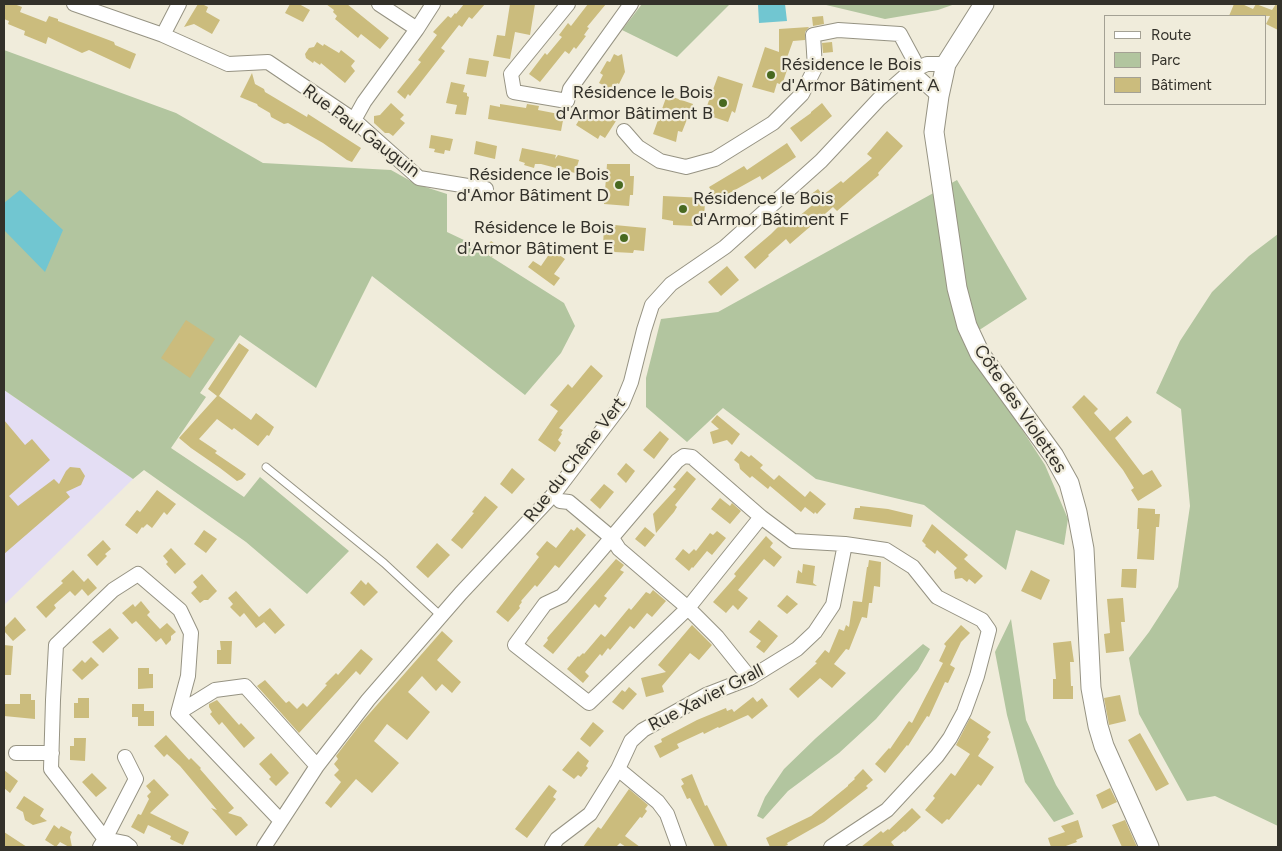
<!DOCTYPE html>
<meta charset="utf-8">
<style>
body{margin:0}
#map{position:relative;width:1282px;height:851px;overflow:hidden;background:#f0ecdb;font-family:Figtree,sans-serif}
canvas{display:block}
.frame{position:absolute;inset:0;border:5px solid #33312a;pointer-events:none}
.legend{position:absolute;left:1104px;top:15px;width:162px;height:90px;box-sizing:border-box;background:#f0ecdb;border:1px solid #a4a194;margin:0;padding:6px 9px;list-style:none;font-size:15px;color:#33312a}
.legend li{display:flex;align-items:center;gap:10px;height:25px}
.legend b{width:25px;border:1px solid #a4a194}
</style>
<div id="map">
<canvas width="1282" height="851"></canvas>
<div class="frame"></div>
<ul class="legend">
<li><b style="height:6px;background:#fff"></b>Route</li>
<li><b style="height:14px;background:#b2c59f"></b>Parc</li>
<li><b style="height:14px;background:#cbbc7d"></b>Bâtiment</li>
</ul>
</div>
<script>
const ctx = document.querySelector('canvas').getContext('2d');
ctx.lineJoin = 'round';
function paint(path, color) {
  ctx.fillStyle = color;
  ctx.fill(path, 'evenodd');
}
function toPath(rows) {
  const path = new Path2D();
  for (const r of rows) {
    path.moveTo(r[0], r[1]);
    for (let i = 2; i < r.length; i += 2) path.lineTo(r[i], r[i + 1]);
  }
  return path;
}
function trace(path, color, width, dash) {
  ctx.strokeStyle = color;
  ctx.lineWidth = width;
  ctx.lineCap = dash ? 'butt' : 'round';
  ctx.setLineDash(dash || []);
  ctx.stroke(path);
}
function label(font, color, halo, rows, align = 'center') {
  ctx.font = font + ' Figtree,sans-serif';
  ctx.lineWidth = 4.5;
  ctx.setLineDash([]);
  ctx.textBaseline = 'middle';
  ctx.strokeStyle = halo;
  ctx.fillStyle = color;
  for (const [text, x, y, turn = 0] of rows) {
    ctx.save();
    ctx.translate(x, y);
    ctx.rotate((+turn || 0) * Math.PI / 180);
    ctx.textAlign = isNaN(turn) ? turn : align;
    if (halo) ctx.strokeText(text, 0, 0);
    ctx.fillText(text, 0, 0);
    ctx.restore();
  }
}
paint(toPath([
 [4,390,133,479,4,605]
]), '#e4def4');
paint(toPath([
 [642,4,730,4,677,57,622,30],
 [822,4,955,4,938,10,885,19],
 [4,50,176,113,263,163,391,170,416,184,447,194,447,232,466,241,564,303,575,326,561,353,525,395,372,276,316,388,240,335,200,393,206,397,171,448,244,497,260,477,349,551,307,594,246,542,144,470,133,479,4,390],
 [957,180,1027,299,964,340,1045,465,1068,519,1064,545,1016,530,1006,570,924,505,816,479,723,408,687,442,646,407,646,378,661,319,718,312],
 [1278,234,1278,826,1215,796,1187,801,1139,714,1129,658,1149,632,1178,587,1190,506,1181,409,1156,393,1180,341,1212,292,1249,256],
 [1011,619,1026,720,1056,785,1074,814,1054,822,1025,782,1007,715,995,652],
 [923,644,930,649,918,670,876,719,839,753,788,791,763,819,757,816,765,797,784,769,816,738]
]), '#b2c59f');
paint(toPath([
 [785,4,787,21,759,23,758,5],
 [20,190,63,230,45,272,4,230,4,203]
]), '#71c6d1');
paint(toPath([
 [4,4,14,4,22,7,20,12,46,22,49,16,58,19,58,21,114,42,115,45,136,54,130,69,89,50,82,53,48,37,46,44,24,35,25,31,8,24,9,21,4,19],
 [198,4,202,4,208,7,206,12,220,20,212,34,194,24,184,27],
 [290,4,299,4,310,10,303,22,285,13],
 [326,4,347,4,389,38,380,49,361,34,358,38,335,19,337,16,333,12,334,10],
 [464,4,485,4,472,19,469,17,462,27,459,25,441,48,445,51,410,96,408,94,405,99,397,92,421,62,418,60,437,35,433,32,448,16,451,18,455,13,456,14],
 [510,4,535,4,530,35,515,32,510,59,493,56,497,35,505,36],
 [588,4,606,4,587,27,589,28,584,35,586,36,576,49,574,47,569,54,565,51,540,82,529,74,545,53,547,55,562,37,559,35,568,23,571,26],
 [1234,4,1242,4,1253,9,1256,4,1272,10,1276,4,1278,4,1278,30,1266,24,1270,16,1229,16],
 [823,16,824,24,813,26,812,17],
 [809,27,805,32,805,40,793,41,784,66,788,67,782,85,777,83,774,93,752,87,765,47,779,52,779,29],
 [317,42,323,46,324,44,339,53,341,50,355,61,351,66,355,71,345,83,321,63,320,65,314,61,313,63,306,58,305,54,309,48,314,47],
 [832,42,833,52,823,53,822,43],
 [614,54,618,56,622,54,625,72,619,84,617,83,613,90,599,83,603,75,600,73,607,61,610,62],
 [469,58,489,61,486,77,466,74],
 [252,73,255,84,264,89,265,92,307,117,308,114,361,148,352,162,347,160,323,143,288,123,284,124,271,117,270,113,258,106,257,104,240,97],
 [718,76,743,84,735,113,732,111,728,122,704,114],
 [451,82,465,85,463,92,467,93,467,96,469,97,466,115,455,114,457,105,446,103],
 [667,95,693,104,682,132,678,131,676,142,653,134],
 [391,103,404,115,400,119,405,123,393,136,389,133,385,133,374,123,374,116,380,115],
 [822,103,832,116,801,142,790,128,811,113,811,112],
 [500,104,526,108,527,104,539,106,538,110,564,115,561,131,488,119,490,105,500,107],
 [584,112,596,118,600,112,603,113,616,121,605,138,600,135,598,139,576,125],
 [887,131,903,146,878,173,879,175,837,211,833,207,790,244,786,239,768,255,769,256,755,269,744,257,771,234,779,226,778,223,785,217,791,223,816,202,810,195,818,189,823,195,841,181,843,183,872,158,867,154],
 [431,135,453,139,450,151,445,150,444,154,434,152,435,149,429,148],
 [476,141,497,146,495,159,474,154],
 [787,143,796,157,762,180,760,176,717,200,709,187,744,166,747,170],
 [522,148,556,155,555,159,558,155,579,160,575,173,541,164,535,164,534,168,524,165,525,163,519,161],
 [607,164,630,164,630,176,634,176,633,195,630,195,629,206,604,204],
 [663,196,705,198,704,224,692,223,693,226,673,225,673,221,662,219],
 [604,224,646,228,644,251,634,250,633,253,614,252,614,249,603,248],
 [491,241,499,247,492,257,483,251],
 [552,250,565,259,554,274,560,278,554,286,528,267,533,261,541,266],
 [727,266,739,280,721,296,708,282],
 [186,320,215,339,190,378,161,358],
 [239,343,249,350,219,396,251,420,256,413,274,427,269,436,267,435,258,446,234,428,232,430,217,419,199,439,217,451,215,453,246,474,242,479,237,481,220,468,191,448,179,438,217,396,208,389],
 [591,365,603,376,559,428,563,430,561,433,562,434,558,440,561,443,555,452,538,440,558,411,550,405,568,384,572,388],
 [1084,395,1098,409,1094,413,1110,431,1127,416,1132,422,1115,438,1143,475,1152,470,1162,486,1138,501,1131,490,1134,488,1123,470,1072,407],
 [717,415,740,434,732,445,727,440,713,444,710,432,719,429,711,422],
 [4,420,25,445,32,439,50,460,9,496,18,506,54,479,59,484,66,471,70,467,80,468,85,476,81,485,66,492,70,497,4,554],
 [660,431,669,439,654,459,643,450],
 [741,451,749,457,751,455,763,465,760,468,774,480,779,475,805,497,810,491,826,504,817,514,815,512,814,514,805,507,801,512,770,486,768,489,752,476,750,478,740,469,739,464,734,460],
 [626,463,635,471,626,483,617,474],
 [512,468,525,479,512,494,500,484],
 [687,471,696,479,675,505,677,507,674,512,656,533,653,514,676,489,673,487],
 [604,484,614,492,600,509,590,500],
 [157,490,176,504,167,515,164,512,152,528,147,524,143,528,142,527,137,534,125,525,137,510,140,512],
 [485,496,498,507,462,549,451,540,474,513,472,512],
 [720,498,730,506,732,503,741,511,730,524,711,509],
 [860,506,888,509,913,515,911,527,853,519,855,508,860,508],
 [1138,508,1155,509,1155,514,1160,514,1159,527,1156,527,1154,560,1137,559,1139,529,1137,529],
 [932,524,968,555,964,559,983,576,975,584,969,579,967,582,962,578,955,579,954,571,957,568,937,550,935,554,925,546,926,545,922,541],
 [577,527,586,535,559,568,555,565,537,587,535,585,521,601,522,602,519,606,520,608,508,622,496,612,539,557,536,554,547,541,556,548,571,529,574,531],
 [645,527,655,535,645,547,635,539],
 [204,530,217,539,206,553,194,544],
 [717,531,726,538,712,555,707,551,693,568,692,567,689,571,675,559,683,549,689,554,694,549,696,551,710,533,713,535],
 [766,536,773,543,770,547,782,557,774,567,764,559,738,590,748,598,738,610,733,605,726,613,713,602,736,576,734,574],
 [103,540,111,549,105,554,107,556,97,566,87,555],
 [437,543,450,555,428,578,416,567],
 [171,548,186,564,175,574,166,564,168,562,163,556],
 [616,559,624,565,620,570,624,572,604,596,607,598,599,608,595,604,553,654,543,646,548,640,547,638],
 [869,560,881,562,880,587,874,586,872,603,869,603,867,618,862,617,849,650,846,649,834,664,846,673,832,688,820,678,798,698,789,689,817,663,815,662,825,650,829,653,839,629,844,631,846,625,849,627,853,601,862,602,867,567,868,567],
 [803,564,815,566,813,583,817,586,796,583,798,570,802,573],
 [1122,569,1137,569,1136,588,1121,587],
 [73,570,84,582,88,578,97,588,88,596,82,589,75,596,70,591,54,605,56,608,46,618,36,607,63,583,61,581],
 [1031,570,1050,580,1041,600,1021,591],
 [202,574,217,591,208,600,204,600,200,603,191,593,197,587,193,582],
 [361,580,366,585,368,582,378,592,364,606,350,593],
 [653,590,666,601,652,617,647,613,634,629,630,626,610,650,608,648,602,656,600,654,585,672,589,676,583,683,567,669,578,656,579,657,583,653,584,654,601,634,605,637,629,608,631,610,646,592,650,594],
 [236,591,259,617,270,608,285,625,275,634,264,622,256,628,244,613,240,617,230,607,233,604,228,598],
 [787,595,798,604,787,614,777,606],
 [1123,598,1125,622,1121,622,1124,651,1106,653,1104,634,1110,633,1107,599],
 [141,601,150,612,147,615,160,629,167,623,176,632,171,636,171,640,166,645,161,638,156,642,136,621,132,624,122,613,133,604,135,607],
 [15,617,26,630,13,641,4,631,4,628],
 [759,620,778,636,764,653,756,647,761,641,749,632],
 [692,625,712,645,699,660,690,653,662,686,664,692,646,697,641,678,666,672,658,665],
 [961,625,970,633,961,642,950,665,955,668,948,683,945,682,929,717,927,716,908,746,907,745,885,773,875,764,889,748,890,749,909,721,912,723,943,663,939,661,946,646,944,644],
 [110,628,119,638,103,653,92,642],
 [442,631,453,641,437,660,461,682,452,693,442,684,436,691,422,676,408,692,430,712,407,740,387,724,374,741,399,763,372,793,356,779,331,808,325,803,341,782,334,775,339,770,334,764,338,759,336,756,362,722],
 [220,641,232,641,231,664,217,664,217,650,221,650],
 [1071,641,1074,662,1070,662,1071,686,1073,686,1073,699,1053,699,1053,679,1056,679,1053,643],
 [4,645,13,646,11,675,4,675],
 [361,649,373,659,360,675,356,671,299,733,257,686,265,680,286,703,289,701,297,709,303,703,307,707,327,685,325,684,336,673,338,675],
 [91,657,99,665,82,680,72,670,82,660,85,663],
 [138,668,149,668,149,674,153,674,153,688,138,689],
 [629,687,637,694,623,710,612,702,622,690,625,692],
 [20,694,31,694,31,700,35,700,35,719,4,716,4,704,20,704],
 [1120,695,1126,721,1109,725,1104,698],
 [753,697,757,702,762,698,768,706,752,719,748,715,719,728,718,727,704,734,703,732,677,744,679,748,660,758,654,746,662,742,661,739,697,720,726,708,727,711,732,709,734,712],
 [78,698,89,698,89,718,74,718,74,703,78,703],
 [217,700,239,725,241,723,255,738,244,748,222,722,219,725,210,714,212,712,209,707,209,704],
 [132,704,144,704,144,711,154,711,154,726,138,726,138,717,132,717],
 [970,718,991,732,987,737,989,739,978,756,994,767,981,786,978,784,949,820,947,819,942,824,925,810,935,798,933,796,951,773,955,776,970,754,956,745],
 [593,722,604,731,590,747,580,739],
 [1140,733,1169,784,1156,791,1128,740],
 [166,735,189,760,191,758,201,768,200,769,234,808,228,813,241,817,248,825,236,836,211,808,217,810,180,766,167,754,164,757,154,746],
 [74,738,86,738,85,761,70,760,70,746,74,746],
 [578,751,589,761,586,766,588,768,584,773,581,777,578,775,574,779,562,770],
 [271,753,289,773,276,786,269,779,271,777,259,764],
 [863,769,873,780,866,786,868,788,824,822,787,843,788,845,782,847,770,847,766,838,811,816,848,786,848,785,855,779,854,778],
 [4,770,18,781,10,793,4,788],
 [92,773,107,788,96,797,82,782],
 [692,774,705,806,707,805,728,847,715,847,690,798,687,799,681,786,684,784,681,779],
 [154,779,169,795,150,813,189,832,183,845,170,839,171,836,148,825,144,834,131,827,138,814,141,815,149,799,147,796,151,792,146,786],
 [549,785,557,791,553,797,556,799,527,838,515,829],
 [1110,788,1117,802,1102,809,1096,795],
 [629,789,648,805,645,809,647,811,642,818,640,817,625,836,640,847,626,847,620,843,616,847,583,847,598,827,601,829],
 [24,796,44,809,40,816,47,821,33,825,25,820,23,812,16,808],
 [912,808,921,817,905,832,904,831,891,842,895,847,861,847,881,831,883,833,888,829,889,830],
 [1078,820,1083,837,1076,840,1077,842,1063,847,1051,847,1048,838,1065,832,1061,826],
 [1125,820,1137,847,1122,847,1112,825],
 [54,825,59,829,61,826,72,832,70,837,72,847,69,847,60,842,56,847,45,840],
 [4,832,27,847,5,847]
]), '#cbbc7d');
const lane = toPath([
 [266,467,384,563,441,616]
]);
const street = toPath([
 [74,4,163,35,228,64,268,62,354,120,419,178,486,189],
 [568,4,511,74,514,92,567,101,570,89,631,4],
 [417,29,433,4],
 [163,35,179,4],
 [911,71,939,96],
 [354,120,364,102,417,29,379,4],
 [624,131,638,147,660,161,686,167,715,159,773,123,802,94,815,68,813,35,838,30,900,34,914,60,911,71],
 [560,501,569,502,612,538,619,549,688,608,717,637,750,678],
 [761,517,688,608,589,703,515,645,545,604,562,596,677,461,684,456,692,457,761,517,793,541,845,544,886,550,913,567,937,597,982,620,989,630,977,676,964,712,950,738,937,756,887,810,831,847],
 [178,713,215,690,245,686,317,766],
 [16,753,52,753],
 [125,757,136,779,105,839,125,843,130,847],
 [618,769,658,802,667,814,679,847],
 [100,847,105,839,51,769,53,700,56,645,113,590,138,574,180,610,191,633,188,676,178,713,281,821],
 [264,847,317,766,368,700,461,593,553,495,622,404,631,382,644,330,652,305,671,284,725,247,821,161,879,99,911,71,927,64,946,64],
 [552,847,557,839,590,814,618,769,631,741,643,730,706,695,750,678,797,649,815,632,833,605,845,544]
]);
const secondary = toPath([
 [984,4,946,64,939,96,934,132,957,288,967,326,980,354,1054,456,1069,483,1077,512,1084,549,1091,688,1098,726,1104,746,1149,847]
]);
trace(lane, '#969383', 9);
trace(street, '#969383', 16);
trace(secondary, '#969383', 21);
trace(lane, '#fff', 7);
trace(street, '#fff', 14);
trace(secondary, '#fff', 19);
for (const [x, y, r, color] of [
 [771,75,5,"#486920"],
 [723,103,5,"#486920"],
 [619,185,5,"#486920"],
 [683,209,5,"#486920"],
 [624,238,5,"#486920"]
]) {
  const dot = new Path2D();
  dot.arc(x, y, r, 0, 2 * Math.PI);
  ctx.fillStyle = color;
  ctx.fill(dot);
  trace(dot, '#f0ecdb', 2);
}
label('18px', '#33312a', '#f0ecdb', [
 ["Résidence le Bois",781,65,"left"],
 ["d'Armor Bâtiment A",781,86,"left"],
 ["Résidence le Bois",713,93],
 ["d'Armor Bâtiment B",713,114],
 ["Résidence le Bois",609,175],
 ["d'Amor Bâtiment D",609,196],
 ["Résidence le Bois",693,199,"left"],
 ["d'Armor Bâtiment F",693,220,"left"],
 ["Résidence le Bois",614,228],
 ["d'Armor Bâtiment E",614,249]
], 'right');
label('18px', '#33312a', '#f0ecdb', [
 ["Rue Paul Gauguin",361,131,37],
 ["Côte des Violettes",1020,409,56],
 ["Rue du Chêne Vert",575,460,-52],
 ["Rue Xavier Grall",706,698,-27]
]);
</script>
